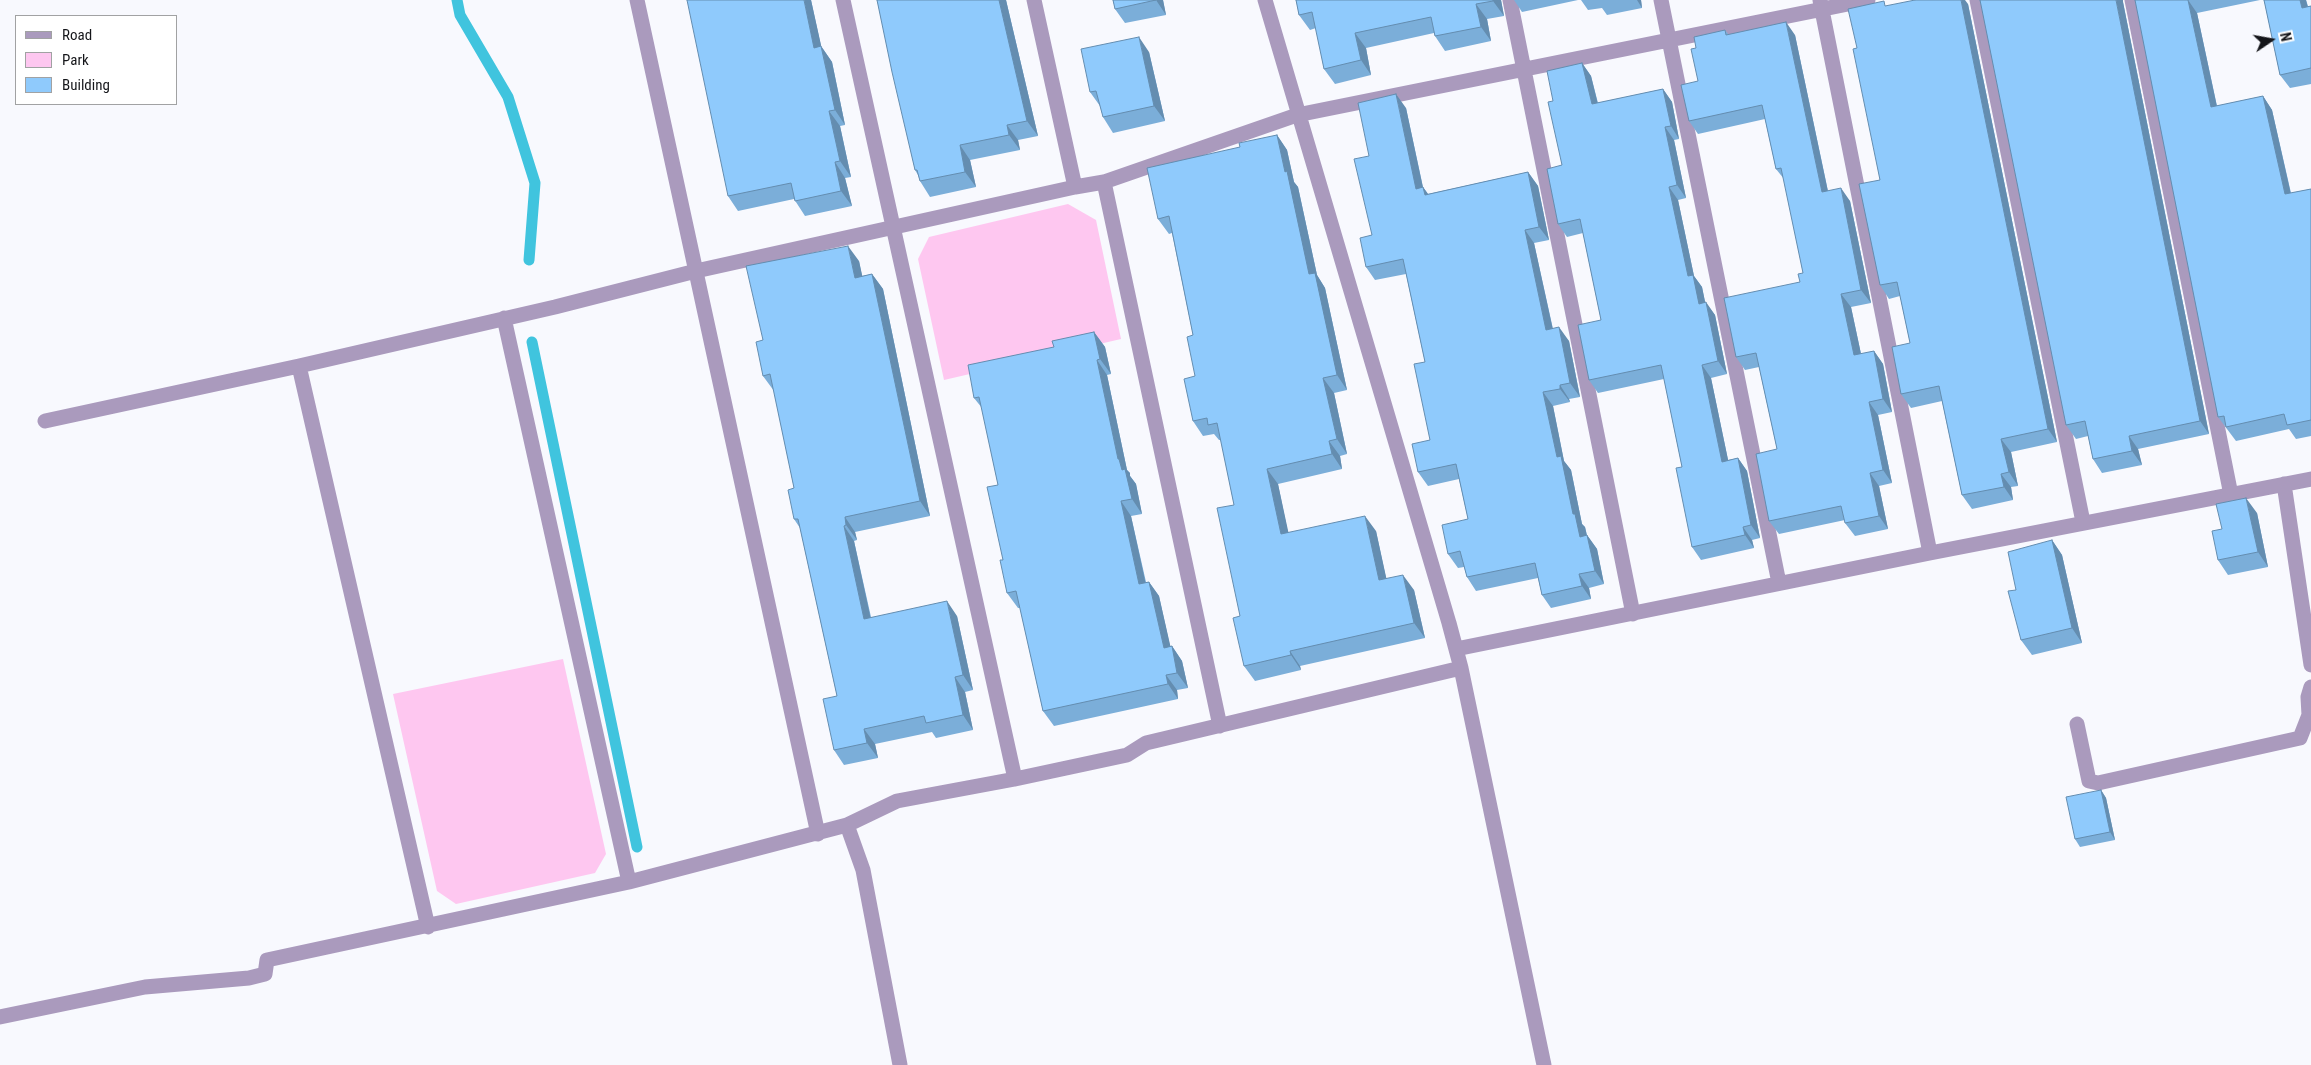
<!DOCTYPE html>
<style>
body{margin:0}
#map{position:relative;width:2311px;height:1065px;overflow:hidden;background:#f8f9fe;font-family:"Roboto Condensed",sans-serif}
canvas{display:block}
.legend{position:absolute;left:15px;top:15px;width:162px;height:90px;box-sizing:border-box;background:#fff;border:1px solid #a1a2a3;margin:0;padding:6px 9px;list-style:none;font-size:15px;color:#15161a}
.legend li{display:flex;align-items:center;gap:10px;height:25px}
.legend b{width:25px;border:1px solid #a1a2a3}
.north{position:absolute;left:2246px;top:15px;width:50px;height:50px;-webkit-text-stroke:4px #fff;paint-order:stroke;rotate:78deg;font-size:14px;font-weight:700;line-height:20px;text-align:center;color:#15161a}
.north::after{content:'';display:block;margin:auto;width:18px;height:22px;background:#15161a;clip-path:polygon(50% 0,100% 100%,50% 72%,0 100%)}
</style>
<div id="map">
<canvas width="2311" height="1065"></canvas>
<ul class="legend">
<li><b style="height:6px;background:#aa9abd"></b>Road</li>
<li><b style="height:14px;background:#fec7f0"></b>Park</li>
<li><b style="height:14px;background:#8fcafc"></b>Building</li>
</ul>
<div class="north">N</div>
</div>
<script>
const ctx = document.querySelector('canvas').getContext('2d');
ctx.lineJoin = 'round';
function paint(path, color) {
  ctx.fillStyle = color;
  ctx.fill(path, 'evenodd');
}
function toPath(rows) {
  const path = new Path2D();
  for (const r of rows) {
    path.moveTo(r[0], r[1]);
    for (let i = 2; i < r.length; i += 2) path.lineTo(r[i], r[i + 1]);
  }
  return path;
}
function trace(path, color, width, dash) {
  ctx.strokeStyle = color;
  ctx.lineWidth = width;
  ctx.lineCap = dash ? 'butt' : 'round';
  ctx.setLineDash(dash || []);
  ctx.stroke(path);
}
paint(toPath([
 [1068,204,1096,220,1121,339,944,380,918,259,929,237],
 [563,659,606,854,595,873,456,904,437,891,393,694]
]), '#fec7f0');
trace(toPath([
 [457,0,460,15,508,97,535,183,529,260],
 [532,342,637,847]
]), '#40c4de', 11);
trace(toPath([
 [637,0,818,834],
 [843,0,1015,779],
 [1034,0,1075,187],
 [1265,0,1449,623,1461,668,1544,1065],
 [1510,0,1633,614],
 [1661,0,1779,583],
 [1820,0,1930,553],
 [1977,0,2083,522],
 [2132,0,2231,495],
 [1104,182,1220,726],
 [504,318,629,882],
 [299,366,428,927],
 [45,421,299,366,555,307,696,271,1075,187,1104,182,1297,115,1868,0],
 [2284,484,2311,665],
 [1456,649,1930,553,2311,479],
 [2077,724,2089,781,2098,783,2300,738,2309,715,2308,697,2311,687],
 [847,825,863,870,900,1065],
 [0,1017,145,987,249,978,265,974,267,960,629,882,847,825,897,801,1015,779,1127,755,1146,743,1461,668]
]), '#aa9abd', 15);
paint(toPath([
 [811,0,821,46,832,62,845,125,840,126,851,177,845,178,852,206,805,216,794,199,738,211,728,196],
 [877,0,1006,0,1038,136,1018,140,1020,150,970,160,976,187,930,197,920,181,918,175,915,170],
 [1113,0,1163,0,1166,15,1125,23,1115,9],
 [1296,0,1501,0,1504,16,1487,19,1491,41,1445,51,1435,36,1434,33,1366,48,1371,75,1335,84,1324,69,1316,28,1310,30,1299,15],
 [1514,0,1578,0,1522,12],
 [1581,0,1641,0,1642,8,1607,15,1602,8,1588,10],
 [2135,0,2260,0,2197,13,2217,106,2263,96,2272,110,2291,193,2311,189,2311,436,2296,439,2289,429,2236,441,2218,417],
 [2264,0,2306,0,2308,6,2311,6,2311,84,2290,88,2280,75],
 [2123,2,2209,434,2138,449,2142,465,2102,473,2093,459,2088,436,2076,439,2066,425],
 [1968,4,2057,442,2011,452,2018,486,2011,487,2013,500,1972,509,1962,495,1942,401,1911,408,1901,394,1910,343,1900,296,1889,299,1880,285,1880,180,1857,48,1887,6],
 [1725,30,1729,35,1795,35,1828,191,1850,201,1871,303,1851,307,1861,354,1874,351,1883,364,1892,412,1878,415,1892,483,1879,486,1888,529,1855,536,1845,523,1845,520,1779,534,1769,521,1777,449,1759,367,1745,370,1736,357,1800,282,1803,273,1784,179,1776,169,1765,119,1698,134,1689,121,1698,81,1696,48],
 [1149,52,1165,121,1113,133,1103,117,1100,106,1090,92],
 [1582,63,1591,76,1598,103,1663,89,1672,102,1679,139,1674,140,1686,198,1678,200,1694,276,1702,287,1705,302,1715,315,1727,374,1711,378,1728,460,1738,458,1747,471,1760,538,1752,540,1754,548,1701,560,1692,547,1682,467,1664,379,1598,393,1589,380,1601,320,1583,233,1567,237,1558,224,1562,165,1553,101],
 [1406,108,1423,187,1428,194,1528,172,1538,186,1549,240,1534,243,1553,329,1569,341,1580,397,1569,399,1570,402,1553,406,1564,461,1571,470,1582,524,1585,527,1587,535,1597,549,1604,584,1589,588,1591,599,1551,608,1542,595,1538,578,1476,591,1467,577,1464,567,1458,568,1448,554,1468,519,1459,479,1428,486,1418,472,1430,440,1425,362,1406,274,1375,280,1366,267,1372,235,1369,156],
 [1277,135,1287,150,1294,182,1298,187,1317,275,1325,288,1347,390,1334,393,1347,454,1340,456,1342,469,1278,484,1288,533,1376,531,1386,578,1414,590,1425,638,1300,666,1301,670,1255,681,1244,666,1240,616,1234,505,1221,440,1219,440,1214,434,1203,436,1193,421,1195,376,1193,335,1172,233,1169,234,1158,219,1240,147],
 [859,261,862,276,872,274,883,289,930,516,855,532,857,540,854,541,871,617,957,616,973,690,965,692,973,730,936,738,932,732,875,744,878,758,844,765,834,750,837,696,800,528,794,519,794,488,774,391,763,376,763,340],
 [1094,332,1105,347,1111,374,1107,375,1127,470,1130,473,1130,476,1136,484,1142,514,1131,516,1146,582,1149,582,1159,596,1170,646,1172,646,1182,661,1188,688,1177,690,1178,699,1054,726,1043,711,1020,608,1018,608,1007,593,1003,560,998,485,982,408,974,398,1054,347],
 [2257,513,2268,567,2228,575,2218,560,2222,529],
 [2052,540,2062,555,2082,643,2032,655,2021,640,2016,590],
 [2101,790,2106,798,2115,840,2080,847,2075,839]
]), '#7baed9');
paint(toPath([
 [804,0,811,0,825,63,814,48],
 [999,0,1006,0,1038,136,1027,121],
 [1156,0,1163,0,1166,15],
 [1493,0,1501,0,1504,16,1493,1],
 [1637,0,1641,0,1642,8],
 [1961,0,1965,0,1968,4,2057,442,2048,429],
 [2116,0,2123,0,2123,2,2209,434,2200,421],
 [2188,0,2197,13,2220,121,2211,107],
 [2300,0,2306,0,2311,21,2302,8],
 [1476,4,1487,19,1491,41,1481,27],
 [1786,22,1795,35,1831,206,1822,192],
 [1355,33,1366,48,1371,75,1361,60],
 [1139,37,1149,52,1165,121,1154,106],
 [821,46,832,62,845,125,835,110],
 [1582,63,1591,76,1601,117,1592,104],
 [1663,89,1672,102,1679,139,1671,126],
 [1396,94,1406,108,1426,202,1416,189],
 [2263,96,2272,110,2294,208,2285,194],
 [829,111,840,126,851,177,840,161],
 [1007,125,1018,140,1020,150,1009,135],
 [1665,127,1674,140,1686,198,1677,185],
 [1277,135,1287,150,1294,182,1298,187,1317,275,1325,288,1347,390,1337,375,1309,274,1285,172],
 [960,145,970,160,976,187,965,172],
 [835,162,845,178,852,206,841,191],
 [1528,172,1538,186,1549,240,1539,227],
 [1423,187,1433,201,1425,195],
 [1669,187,1678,200,1694,276,1702,287,1708,316,1699,304,1688,276],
 [1841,188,1850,201,1871,303,1861,290],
 [1525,230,1534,243,1556,344,1546,330],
 [848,246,859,261,866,293,855,278],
 [872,274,883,289,930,516,920,501],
 [1841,294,1851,307,1864,368,1854,355],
 [1706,302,1715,315,1727,374,1718,361],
 [1559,327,1569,341,1580,397,1570,383],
 [1094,332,1105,347,1111,374,1100,359],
 [1874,351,1883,364,1892,412,1883,399],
 [1097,360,1107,375,1127,470,1130,473,1130,476,1136,484,1142,514,1132,499,1118,459],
 [1702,365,1711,378,1731,474,1722,462],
 [1323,378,1334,393,1347,454,1337,439],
 [1560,385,1569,399,1570,402,1560,389],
 [1543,392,1553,406,1564,461,1571,470,1582,524,1585,527,1590,551,1580,537,1573,514,1557,457],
 [1869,402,1878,415,1892,483,1883,470],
 [2129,436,2138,449,2142,465,2132,451],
 [2001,439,2011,452,2018,486,2009,472],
 [1329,441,1340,456,1342,469,1332,454],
 [1738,458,1747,471,1760,538,1751,525],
 [1267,469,1278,484,1292,549,1281,534],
 [1870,473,1879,486,1888,529,1879,516],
 [2001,474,2011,487,2013,500,2004,487],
 [2246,498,2257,513,2268,567,2258,552],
 [1121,501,1131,516,1149,599,1139,584],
 [1365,516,1376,531,1390,595,1379,580],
 [845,517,855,532,857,540,846,525],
 [844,526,854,541,874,634,864,619],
 [1743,527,1752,540,1754,548,1745,535],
 [1587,535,1597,549,1604,584,1595,571],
 [2052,540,2062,555,2082,643,2072,628],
 [1579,574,1589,588,1591,599,1582,586],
 [1403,575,1414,590,1425,638,1414,623],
 [1149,582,1159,596,1174,662,1164,648],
 [947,601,957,616,973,690,963,675],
 [1172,646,1182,661,1188,688,1177,673],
 [1290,651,1300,666,1301,670,1291,655],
 [1166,675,1177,690,1178,699,1168,684],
 [955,677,965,692,973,730,963,715],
 [864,729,875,744,878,758,867,743],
 [2101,790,2106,798,2115,840,2110,832]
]), '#648db0');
const building = toPath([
 [687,0,804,0,814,48,821,46,835,110,829,111,840,161,835,162,841,191,795,201,791,183,728,196,687,0],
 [877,0,999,0,1027,121,1007,125,1009,135,960,145,965,172,920,181,917,170,915,170,892,72,877,0],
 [1113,0,1156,0,1115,9,1113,0],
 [1296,0,1493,0,1493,1,1476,4,1481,27,1435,36,1431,17,1355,33,1361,60,1324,69,1312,12,1299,15,1296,0],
 [1915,0,1961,0,2048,429,2001,439,2009,472,2001,474,2004,487,1962,495,1939,386,1901,394,1892,347,1910,343,1897,282,1880,285,1859,184,1880,180,1853,49,1857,48,1848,9,1884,1,1885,6,1915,0],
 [1980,0,2116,0,2200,421,2129,436,2132,451,2093,459,2085,421,2066,425,1980,0],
 [2135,0,2188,0,2211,107,2263,96,2285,194,2311,189,2311,420,2287,425,2284,414,2226,427,2224,416,2218,417,2135,0],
 [2264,0,2300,0,2302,8,2311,6,2311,68,2280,75,2264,0],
 [1786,22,1822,192,1841,188,1861,290,1841,294,1854,355,1874,351,1883,399,1869,402,1883,470,1870,473,1879,516,1845,523,1841,506,1769,521,1756,454,1777,449,1756,353,1736,357,1724,298,1800,282,1798,274,1803,273,1781,168,1776,169,1762,105,1689,121,1681,85,1698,81,1691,49,1696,48,1694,37,1725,30,1726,35,1786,22],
 [1139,37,1154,106,1103,117,1096,91,1090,92,1081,49,1139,37],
 [1582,63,1592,104,1663,89,1671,126,1665,127,1677,185,1669,187,1688,276,1693,275,1699,304,1706,302,1718,361,1702,365,1722,462,1738,458,1751,525,1743,527,1745,535,1692,547,1676,468,1682,467,1661,365,1589,380,1578,325,1601,320,1580,219,1558,224,1547,169,1562,165,1548,102,1553,101,1547,71,1582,63],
 [1396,94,1416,189,1423,187,1425,195,1528,172,1539,227,1525,230,1546,330,1559,327,1570,383,1560,385,1560,389,1543,392,1557,457,1561,456,1573,514,1575,514,1580,537,1587,535,1595,571,1579,574,1582,586,1542,595,1535,563,1467,577,1460,551,1448,554,1442,525,1468,519,1456,464,1418,472,1412,444,1430,440,1414,364,1425,362,1403,259,1366,267,1360,238,1372,235,1354,159,1369,156,1358,103,1396,94],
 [1277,135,1285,172,1287,171,1309,274,1315,273,1337,375,1323,378,1337,439,1329,441,1332,454,1267,469,1281,534,1365,516,1379,580,1403,575,1414,623,1290,651,1291,655,1244,666,1233,618,1240,616,1217,508,1234,505,1217,423,1208,425,1207,418,1193,421,1184,379,1195,376,1187,337,1193,335,1169,216,1158,219,1147,168,1240,147,1239,143,1277,135],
 [848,246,855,278,872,274,920,501,845,517,846,525,844,526,864,619,947,601,963,675,955,677,963,715,926,723,924,716,864,729,867,743,834,750,823,699,837,696,798,519,794,519,788,490,794,488,770,374,763,376,756,342,763,340,746,266,848,246],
 [1094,332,1100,359,1097,360,1118,459,1119,459,1122,470,1125,469,1132,499,1121,501,1139,584,1149,582,1164,648,1172,646,1177,673,1166,675,1168,684,1043,711,1016,591,1007,593,1000,560,1003,560,987,487,998,485,979,397,974,398,968,365,1054,347,1052,341,1094,332],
 [2246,498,2258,552,2218,560,2212,531,2222,529,2216,504,2246,498],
 [2052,540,2072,628,2021,640,2008,591,2016,590,2008,552,2052,540],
 [2101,790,2110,832,2075,839,2066,797,2101,790]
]);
paint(building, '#8fcafc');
trace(building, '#648db0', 1);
</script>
